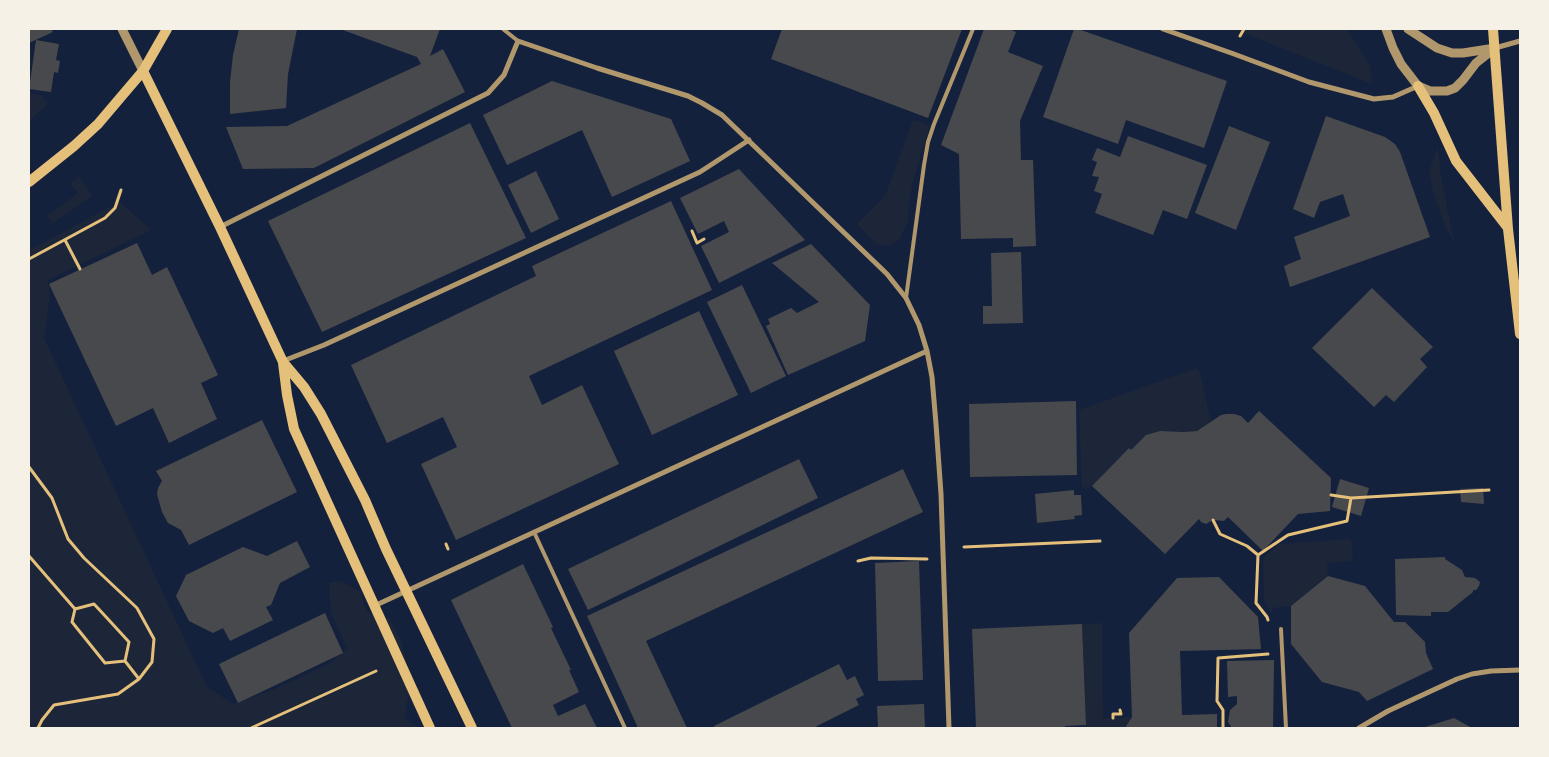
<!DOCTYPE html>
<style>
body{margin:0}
#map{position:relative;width:1549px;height:757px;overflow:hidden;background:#14213d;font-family:"Golos Text",sans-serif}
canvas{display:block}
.frame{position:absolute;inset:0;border:30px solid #f6f1e7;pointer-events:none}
</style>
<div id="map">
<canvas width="1549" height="757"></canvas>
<div class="frame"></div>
</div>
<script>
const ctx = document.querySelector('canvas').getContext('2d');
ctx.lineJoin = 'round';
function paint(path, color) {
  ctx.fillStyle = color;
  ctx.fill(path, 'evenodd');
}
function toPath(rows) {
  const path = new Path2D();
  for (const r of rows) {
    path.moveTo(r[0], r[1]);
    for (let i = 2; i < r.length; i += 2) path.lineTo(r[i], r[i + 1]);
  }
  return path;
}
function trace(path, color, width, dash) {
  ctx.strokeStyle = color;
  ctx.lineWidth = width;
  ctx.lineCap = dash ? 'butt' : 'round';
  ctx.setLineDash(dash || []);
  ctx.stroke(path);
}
paint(toPath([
 [1233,29,1347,29,1370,66,1372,84],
 [29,93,42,96,48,104,29,121],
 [913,120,930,125,912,185,909,203,908,221,900,238,890,246,876,244,857,224,885,196],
 [1438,146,1441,177,1454,241,1446,228,1433,192,1429,171],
 [79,176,92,196,52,224,47,216,78,193,71,185,73,181],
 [120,202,151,230,48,280,50,294,44,338,207,687,233,704,273,690,332,662,347,648,331,613,329,583,338,581,345,583,361,592,364,605,368,612,390,619,401,640,412,684,407,701,405,718,419,728,29,728,29,250],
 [1197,368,1200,373,1211,421,1197,431,1183,432,1160,431,1146,435,1131,450,1128,448,1092,486,1082,488,1079,410],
 [1351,539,1353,561,1327,563,1328,576,1291,606,1272,608,1272,613,1264,601,1263,558,1278,544],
 [1102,623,1103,718,1132,717,1125,728,1084,728,1083,725,1086,725,1082,624]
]), '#1d2539');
paint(toPath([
 [29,29,51,29,53,32,29,43],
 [239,29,297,29,288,74,286,108,230,114,230,82,233,55],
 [340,29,440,29,430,56,443,49,465,92,314,168,243,169,226,127,287,126,421,64,417,57],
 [782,29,962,29,928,118,771,59],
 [984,29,1009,29,1016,32,1008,52,1043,66,1020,121,1021,160,1033,160,1036,246,1013,247,1013,238,961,239,959,154,941,145],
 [1074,29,1078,29,1227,81,1204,148,1126,120,1118,144,1043,117],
 [36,40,59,44,56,60,60,61,58,73,54,72,51,92,29,89],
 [552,81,671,119,690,161,612,197,582,130,507,165,483,115],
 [1326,116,1385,137,1395,144,1400,152,1430,237,1290,287,1284,266,1301,259,1294,237,1350,216,1343,194,1320,202,1314,218,1293,209],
 [470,123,526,238,322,332,268,221],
 [1229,126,1270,142,1236,230,1195,213],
 [1128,136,1207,165,1187,219,1163,210,1153,235,1095,213,1102,194,1094,191,1099,177,1092,176,1097,162,1092,160,1097,148,1120,157],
 [739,169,805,240,719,283,701,246,729,232,724,221,698,234,680,198],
 [536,171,559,219,531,233,508,185],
 [671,201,712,290,529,376,542,405,582,385,619,464,456,540,421,464,457,447,443,417,387,443,351,365,536,276,532,266],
 [137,243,152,275,167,267,218,375,201,383,217,419,169,443,153,408,116,426,49,284],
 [811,244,870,305,865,341,788,375,766,326,770,324,768,319,791,308,797,313,819,302,772,263],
 [1021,252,1023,323,983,324,983,306,992,306,991,253],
 [742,285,786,376,751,393,707,302],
 [1372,288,1433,347,1420,359,1427,367,1394,402,1386,395,1374,407,1312,348],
 [699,311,738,395,652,435,614,351],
 [1076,401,1077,475,970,477,969,404],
 [1259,411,1331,478,1330,511,1298,514,1263,551,1228,517,1224,521,1213,520,1206,524,1201,522,1199,519,1165,554,1092,486,1129,448,1131,450,1146,435,1160,431,1183,432,1197,431,1221,415,1226,414,1234,414,1241,416,1248,423],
 [262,420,297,492,189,545,181,530,168,523,162,512,157,494,158,488,162,481,156,471],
 [799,459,818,498,588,610,568,569],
 [903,469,923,512,646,641,687,728,638,728,587,616],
 [1340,479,1369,488,1361,516,1332,507],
 [1483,488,1484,504,1461,502,1460,489],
 [1074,490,1074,495,1081,495,1082,515,1074,516,1075,519,1037,523,1035,494],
 [297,541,310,567,280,583,271,605,266,607,273,620,230,641,223,628,213,633,189,621,176,596,186,575,243,547,267,556],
 [1445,557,1445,559,1462,570,1465,577,1475,578,1480,582,1479,586,1476,590,1473,590,1473,592,1448,612,1431,612,1431,616,1396,615,1395,559],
 [919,561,923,680,878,681,875,563],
 [523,564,553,627,551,628,571,670,569,670,579,692,553,705,558,716,585,704,597,728,512,728,451,600],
 [1328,576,1365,586,1394,622,1405,622,1425,642,1426,653,1433,669,1367,701,1359,692,1322,682,1291,644,1291,606],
 [1219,577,1258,617,1261,649,1180,651,1182,715,1217,714,1217,728,1125,728,1132,717,1129,633,1177,578],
 [325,613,343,653,238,703,219,664],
 [1082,624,1086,725,1065,726,1065,728,976,728,972,629],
 [1274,660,1273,728,1232,728,1228,722,1230,710,1237,704,1237,696,1228,697,1227,661],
 [839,664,847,680,855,676,864,695,856,699,859,705,813,728,715,728,714,726],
 [924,704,925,728,878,728,877,706],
 [1454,718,1472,728,1422,728]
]), '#48494c');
trace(toPath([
 [1240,36,1244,29],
 [692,231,697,243,704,239],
 [65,240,80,269],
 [29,259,105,218,115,208,121,190],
 [29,467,52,498,68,539,84,558,137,608,154,639,152,662,139,679,118,694,54,705,42,720,38,728],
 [1331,495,1351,498],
 [1213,520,1220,534,1247,546,1258,555],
 [446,544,448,549],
 [964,547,1100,541],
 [29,556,75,609],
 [858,561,871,558,927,559],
 [75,609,94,604,107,618,129,642,125,661,139,679],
 [75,609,72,622,105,663,125,661],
 [1268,620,1267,617,1256,603,1258,555,1288,535,1347,521,1351,498,1489,490],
 [1113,718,1113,714,1121,714,1120,710],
 [251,728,376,671],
 [1223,728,1223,710,1217,701,1218,658,1268,654]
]), '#e5c07b', 3);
trace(toPath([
 [503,29,518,41],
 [906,298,924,165,928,142,934,124,973,29],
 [534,532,625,728],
 [1281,629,1286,728]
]), '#b1986c', 4);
trace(toPath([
 [1163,29,1234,54,1309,82,1374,99,1393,97,1418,86],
 [1495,48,1520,41],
 [220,227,488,93,504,75,518,41,597,68,688,96,702,103,722,115,887,274,906,298,919,325,927,351,932,377,936,424,941,494,949,728],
 [283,361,324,345,700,172,749,140],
 [374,606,927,351],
 [1359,728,1388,711,1457,679,1472,674,1491,671,1520,670]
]), '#b1986c', 5);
trace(toPath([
 [122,29,143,71],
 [1386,29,1393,48,1401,64,1418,86,1430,91,1447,91,1455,88,1463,80,1476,63,1495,48],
 [1408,29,1437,48,1452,53,1463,53,1495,48]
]), '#b1986c', 9);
trace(toPath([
 [1493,29,1508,229,1520,334],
 [143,71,220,227,283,362,304,387,321,414,365,500,386,549,472,728],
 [1418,86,1434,113,1456,161,1508,228],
 [29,182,74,146,98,124,143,71,167,29],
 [283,363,287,395,294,429,430,728]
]), '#e5c07b', 10);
</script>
